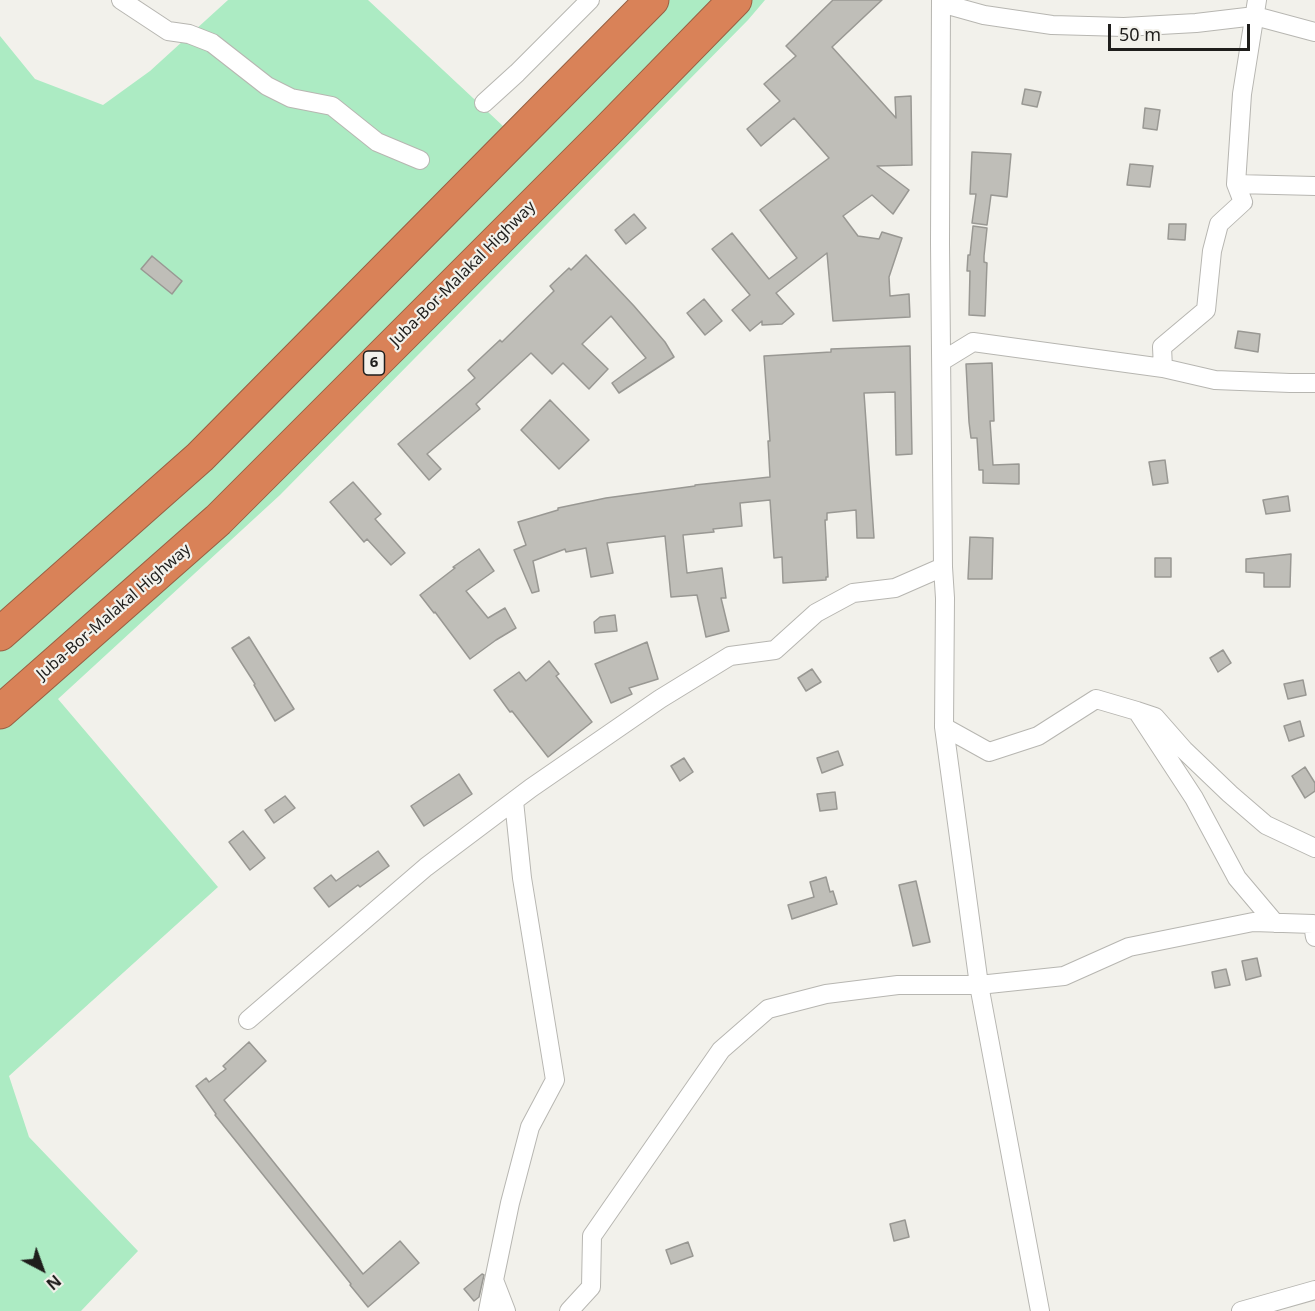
<!DOCTYPE html>
<style>
body{margin:0}
#map{position:relative;width:1315px;height:1311px;overflow:hidden;background:#f2f1eb;font-family:"Noto Sans",sans-serif}
canvas{display:block}
.north{position:absolute;left:12px;top:1239px;width:60px;height:60px;-webkit-text-stroke:4px #f2f1eb;paint-order:stroke;rotate:139deg;font-size:16px;font-weight:700;line-height:24px;text-align:center;color:#1f1e1c}
.north::after{content:'';display:block;margin:auto;width:21px;height:27px;background:#1f1e1c;clip-path:polygon(50% 0,100% 100%,50% 72%,0 100%)}
.scale{position:absolute;left:1108px;top:24px;width:142px;height:27px;box-sizing:border-box;border:3px solid #1f1e1c;border-top:0;padding-left:8px;font-size:18px;line-height:21px;white-space:nowrap;color:#1f1e1c;-webkit-text-stroke:4px #f2f1eb;paint-order:stroke}
</style>
<div id="map">
<canvas width="1315" height="1311"></canvas>
<div class="north">N</div>
<div class="scale">50 m</div>
</div>
<script>
const ctx = document.querySelector('canvas').getContext('2d');
ctx.lineJoin = 'round';
function paint(path, color) {
  ctx.fillStyle = color;
  ctx.fill(path, 'evenodd');
}
function toPath(rows) {
  const path = new Path2D();
  for (const r of rows) {
    path.moveTo(r[0], r[1]);
    for (let i = 2; i < r.length; i += 2) path.lineTo(r[i], r[i + 1]);
  }
  return path;
}
function trace(path, color, width, dash) {
  ctx.strokeStyle = color;
  ctx.lineWidth = width;
  ctx.lineCap = dash ? 'butt' : 'round';
  ctx.setLineDash(dash || []);
  ctx.stroke(path);
}
function label(font, color, halo, rows, align = 'center') {
  ctx.font = font + ' "Noto Sans",sans-serif';
  ctx.lineWidth = 4.5;
  ctx.setLineDash([]);
  ctx.textBaseline = 'middle';
  ctx.strokeStyle = halo;
  ctx.fillStyle = color;
  for (const [text, x, y, turn = 0] of rows) {
    ctx.save();
    ctx.translate(x, y);
    ctx.rotate((+turn || 0) * Math.PI / 180);
    ctx.textAlign = isNaN(turn) ? turn : align;
    if (halo) ctx.strokeText(text, 0, 0);
    ctx.fillText(text, 0, 0);
    ctx.restore();
  }
}
paint(toPath([
 [228,0,368,0,503,126,628,0,765,0,748,20,280,495,58,699,218,887,9,1076,29,1137,138,1251,81,1311,0,1311,0,36,35,79,103,105,150,71]
]), '#acebc3');
const building = toPath([
 [833,0,882,0,832,47,896,118,895,97,911,96,912,165,877,166,909,190,893,214,872,195,843,216,858,236,879,239,882,232,902,238,889,277,890,296,909,294,910,317,833,321,827,253,776,293,794,314,782,324,762,325,762,321,750,331,732,310,750,295,712,249,732,233,769,279,797,258,760,210,829,158,794,118,761,146,747,129,780,101,764,84,796,56,786,46,833,0],
 [1025,89,1041,92,1037,107,1022,104,1025,89],
 [1145,108,1160,110,1157,130,1143,128,1145,108],
 [972,152,1011,154,1007,197,991,195,987,225,972,223,976,194,970,194,972,152],
 [1130,164,1153,166,1150,187,1127,185,1130,164],
 [634,214,646,228,626,244,615,230,634,214],
 [1169,224,1186,224,1185,240,1168,239,1169,224],
 [973,226,987,228,984,256,984,262,987,263,985,316,969,315,970,271,967,271,968,255,970,255,973,226],
 [586,255,634,306,665,342,674,357,619,393,612,383,646,358,611,316,582,344,608,369,589,389,563,363,552,374,531,353,476,404,480,409,427,454,441,469,429,480,398,444,475,378,468,370,500,340,502,342,554,291,550,286,569,268,571,270,586,255],
 [152,256,182,281,172,294,141,269,152,256],
 [704,299,722,321,705,335,687,313,704,299],
 [1238,331,1260,334,1258,352,1235,348,1238,331],
 [910,346,912,454,896,455,895,392,864,393,874,538,857,538,856,510,827,513,827,520,825,520,828,577,826,577,826,580,783,583,782,557,774,558,770,500,740,503,742,526,713,529,714,532,683,535,687,573,722,568,726,598,721,598,729,631,706,637,697,595,671,597,665,536,607,543,613,573,591,577,586,548,566,552,565,549,533,561,539,591,532,593,514,550,526,545,518,522,558,510,558,508,606,498,695,486,695,485,770,477,768,441,770,441,764,356,831,352,831,349,910,346],
 [992,363,994,421,990,421,993,465,1019,464,1019,484,983,483,983,470,979,470,977,438,971,438,969,422,966,364,992,363],
 [550,400,589,440,559,469,521,430,550,400],
 [1165,460,1168,483,1153,485,1149,462,1165,460],
 [353,482,381,514,375,519,405,553,391,565,367,539,364,542,330,502,353,482],
 [1288,496,1290,511,1266,514,1263,500,1288,496],
 [970,537,993,538,992,579,968,579,970,537],
 [479,549,494,571,466,591,488,618,505,608,516,628,496,640,470,659,435,612,434,613,420,595,455,568,453,567,479,549],
 [1291,554,1290,587,1264,587,1264,573,1246,572,1246,559,1291,554],
 [1155,558,1171,558,1171,577,1155,577,1155,558],
 [615,615,617,631,595,633,594,622,600,617,615,615],
 [249,637,294,709,275,721,254,685,255,684,232,648,249,637],
 [647,642,658,679,629,688,632,694,611,703,595,664,647,642],
 [1223,650,1231,663,1218,672,1210,658,1223,650],
 [549,661,559,674,556,676,592,722,548,757,512,711,510,712,494,690,519,672,526,681,549,661],
 [812,669,821,682,806,691,798,678,812,669],
 [1303,680,1306,695,1288,699,1284,684,1303,680],
 [1300,721,1304,736,1289,741,1284,726,1300,721],
 [838,751,843,765,822,773,817,758,838,751],
 [684,758,693,772,680,781,671,766,684,758],
 [1305,767,1315,783,1315,791,1305,798,1292,776,1305,767],
 [459,774,472,794,424,826,411,806,459,774],
 [835,792,837,809,820,811,817,794,835,792],
 [285,796,295,808,274,823,265,810,285,796],
 [243,831,265,858,250,870,229,842,243,831],
 [378,851,389,866,360,887,358,885,329,907,314,888,331,875,336,881,378,851],
 [826,877,830,892,833,891,837,904,792,919,788,905,814,897,810,882,826,877],
 [916,881,930,942,913,946,899,885,916,881],
 [1257,958,1261,976,1246,980,1242,961,1257,958],
 [1226,969,1230,985,1215,988,1212,972,1226,969],
 [249,1042,266,1061,224,1100,363,1274,400,1241,419,1263,368,1307,350,1285,351,1284,215,1115,216,1114,196,1086,206,1078,209,1082,226,1069,223,1066,249,1042],
 [905,1220,909,1237,894,1241,890,1224,905,1220],
 [688,1242,693,1256,671,1264,666,1250,688,1242],
 [482,1274,484,1275,479,1297,474,1301,464,1289,482,1274]
]);
paint(building, '#bfbeb8');
trace(building, '#999893', 1.5);
const street = toPath([
 [121,0,168,31,189,34,212,43,267,86,291,98,332,106,377,142,420,160],
 [941,0,940,243,943,567,945,598,944,727,979,985,1040,1311],
 [941,3,984,15,1052,25,1124,27,1196,23,1255,16,1315,32],
 [484,103,517,73,590,0],
 [1236,184,1242,94,1257,0],
 [942,361,973,342,1163,368,1162,347,1206,310,1212,251,1219,224,1243,202,1236,184,1315,186],
 [1163,368,1215,380,1290,383,1315,383],
 [1137,711,1155,717,1184,750,1230,794,1266,825,1315,848],
 [944,727,989,752,1038,736,1096,699,1137,711,1194,798,1237,878,1275,923],
 [248,1020,426,867,531,788,660,699,730,656,775,650,816,613,853,593,895,588,943,567],
 [488,1311,494,1280],
 [506,1311,494,1280,510,1203,530,1127,555,1080,522,878,514,801],
 [569,1311,591,1287,592,1236,721,1050,768,1009,826,994,898,985,979,985,1064,976,1129,947,1253,922,1313,924,1315,937],
 [1241,1311,1315,1290]
]);
const highway = toPath([
 [0,634,200,457,652,0],
 [0,712,218,520,607,131,735,0]
]);
trace(street, '#b7b6b1', 20);
trace(highway, '#985f43', 35);
trace(street, '#fff', 18);
trace(highway, '#d98258', 33);
for (const [x, y, w] of [
 [374,363,21]
]) {
  const box = new Path2D();
  box.roundRect(x - w / 2, y - 12, w, 24, 4.5);
  ctx.fillStyle = '#f2f1eb';
  ctx.fill(box);
  trace(box, '#1f1e1c', 1.5);
}
label('bold 15px', '#1f1e1c', null, [
 ["6",374,363]
]);
label('16px', '#1f1e1c', '#f2f1eb', [
 ["Juba-Bor-Malakal Highway",463,274,-45],
 ["Juba-Bor-Malakal Highway",114,612,-41]
]);
</script>
